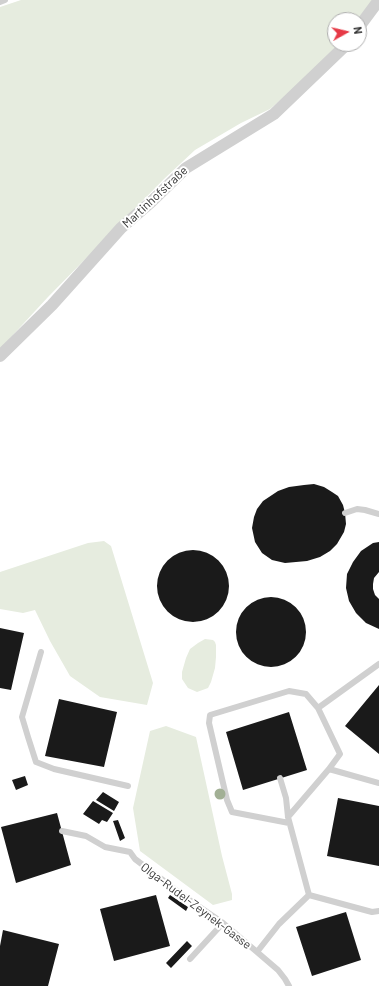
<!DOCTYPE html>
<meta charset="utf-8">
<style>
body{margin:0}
#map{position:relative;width:379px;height:986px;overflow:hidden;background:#fff;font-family:Barlow,sans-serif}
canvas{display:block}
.north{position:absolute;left:327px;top:12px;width:40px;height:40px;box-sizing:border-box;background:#fff;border:1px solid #adadad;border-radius:50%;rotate:82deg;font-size:11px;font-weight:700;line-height:16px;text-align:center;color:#333}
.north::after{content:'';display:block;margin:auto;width:14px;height:18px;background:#e63946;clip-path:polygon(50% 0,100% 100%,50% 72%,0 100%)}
</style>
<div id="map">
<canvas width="379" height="986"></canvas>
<div class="north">N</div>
</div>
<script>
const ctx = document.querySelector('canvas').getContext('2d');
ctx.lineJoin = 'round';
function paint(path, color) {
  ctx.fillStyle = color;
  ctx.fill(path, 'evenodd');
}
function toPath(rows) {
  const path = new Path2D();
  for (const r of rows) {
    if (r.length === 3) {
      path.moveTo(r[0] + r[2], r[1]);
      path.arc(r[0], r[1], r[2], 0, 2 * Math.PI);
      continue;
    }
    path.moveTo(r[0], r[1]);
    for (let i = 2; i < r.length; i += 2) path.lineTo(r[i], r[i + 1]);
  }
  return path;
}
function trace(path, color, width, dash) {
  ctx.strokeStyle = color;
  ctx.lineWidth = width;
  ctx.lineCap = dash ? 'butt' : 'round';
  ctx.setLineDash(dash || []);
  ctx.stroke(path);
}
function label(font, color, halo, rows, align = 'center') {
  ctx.font = font + ' Barlow,sans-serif';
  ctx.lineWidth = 4;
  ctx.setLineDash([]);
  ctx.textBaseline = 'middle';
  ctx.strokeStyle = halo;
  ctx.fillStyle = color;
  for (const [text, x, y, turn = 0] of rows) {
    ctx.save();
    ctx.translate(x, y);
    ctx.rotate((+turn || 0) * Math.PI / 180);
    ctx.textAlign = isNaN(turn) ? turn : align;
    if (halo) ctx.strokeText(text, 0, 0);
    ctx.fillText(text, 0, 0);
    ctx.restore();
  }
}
paint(toPath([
 [21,0,375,0,359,20,335,20,335,44,343,44,311,74,270,109,241,123,195,150,164,179,48,297,0,349,0,7],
 [104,541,111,546,153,683,147,705,100,697,70,676,50,641,35,610,23,613,0,609,0,572,88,543],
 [205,639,213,640,215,642,216,645,216,657,215,668,211,682,208,688,197,692,188,688,182,679,182,672,186,658,190,649,198,643],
 [166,726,196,737,222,856,232,894,232,900,213,905,140,851,133,808,150,731]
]), '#e6ecdf');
paint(toPath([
 [314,484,324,487,332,492,338,496,343,505,345,513,346,524,344,532,337,544,330,551,320,557,307,561,285,563,272,560,262,553,255,542,252,528,254,517,257,509,263,501,278,491,289,487,304,485],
 [379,542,379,572,374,578,373,584,373,589,375,595,379,599,379,629,366,623,356,613,349,601,346,588,347,574,353,562,361,551,373,543],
 [193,586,36],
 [271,632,35],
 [0,628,24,633,11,690,0,688],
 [379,685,379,754,345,726],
 [59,699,117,712,104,767,45,756],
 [289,712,307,770,243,790,226,732],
 [25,776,28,785,16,790,12,780],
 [103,792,119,802,114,811,96,800],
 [338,798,379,806,379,866,327,856],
 [93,801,113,813,107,822,102,820,99,824,83,814],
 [57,813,71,865,16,883,1,827],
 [118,820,125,838,120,841,113,821],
 [156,895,170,946,114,961,100,909],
 [170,895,188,907,186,911,168,898],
 [346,912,361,960,312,976,296,927],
 [3,930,59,944,48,986,0,986,0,946],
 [187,941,192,946,171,968,166,963]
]), '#1a1a1a');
trace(toPath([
 [0,2,5,0],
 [345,513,357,509,365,510,379,514],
 [41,652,22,717,28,737,36,762,54,769,128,786],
 [318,708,379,664],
 [280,778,286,798,288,817,309,895],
 [288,817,329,769,379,783],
 [289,823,232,812,227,800,209,723,210,715,289,691,306,694,318,708,340,754,329,769],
 [62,831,86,836,105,847,130,852,135,859,185,897,223,923,257,952,278,970,285,979,289,986],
 [309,895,372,912,379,911],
 [257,952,279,924,309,895],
 [190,959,223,923]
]), '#d0d0d0', 6);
trace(toPath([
 [359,27,379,0],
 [0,356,52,305,121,228,151,202,186,168,274,114,347,44]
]), '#d0d0d0', 12);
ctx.fillStyle = '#a2b095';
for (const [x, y] of [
 [220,794]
]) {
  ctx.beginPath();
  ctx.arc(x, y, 5.5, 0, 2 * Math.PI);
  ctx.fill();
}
label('12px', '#333', '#fff', [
 ["Martinhofstraße",155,197,-43],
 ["Olga-Rudel-Zeynek-Gasse",196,906,37]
]);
</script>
